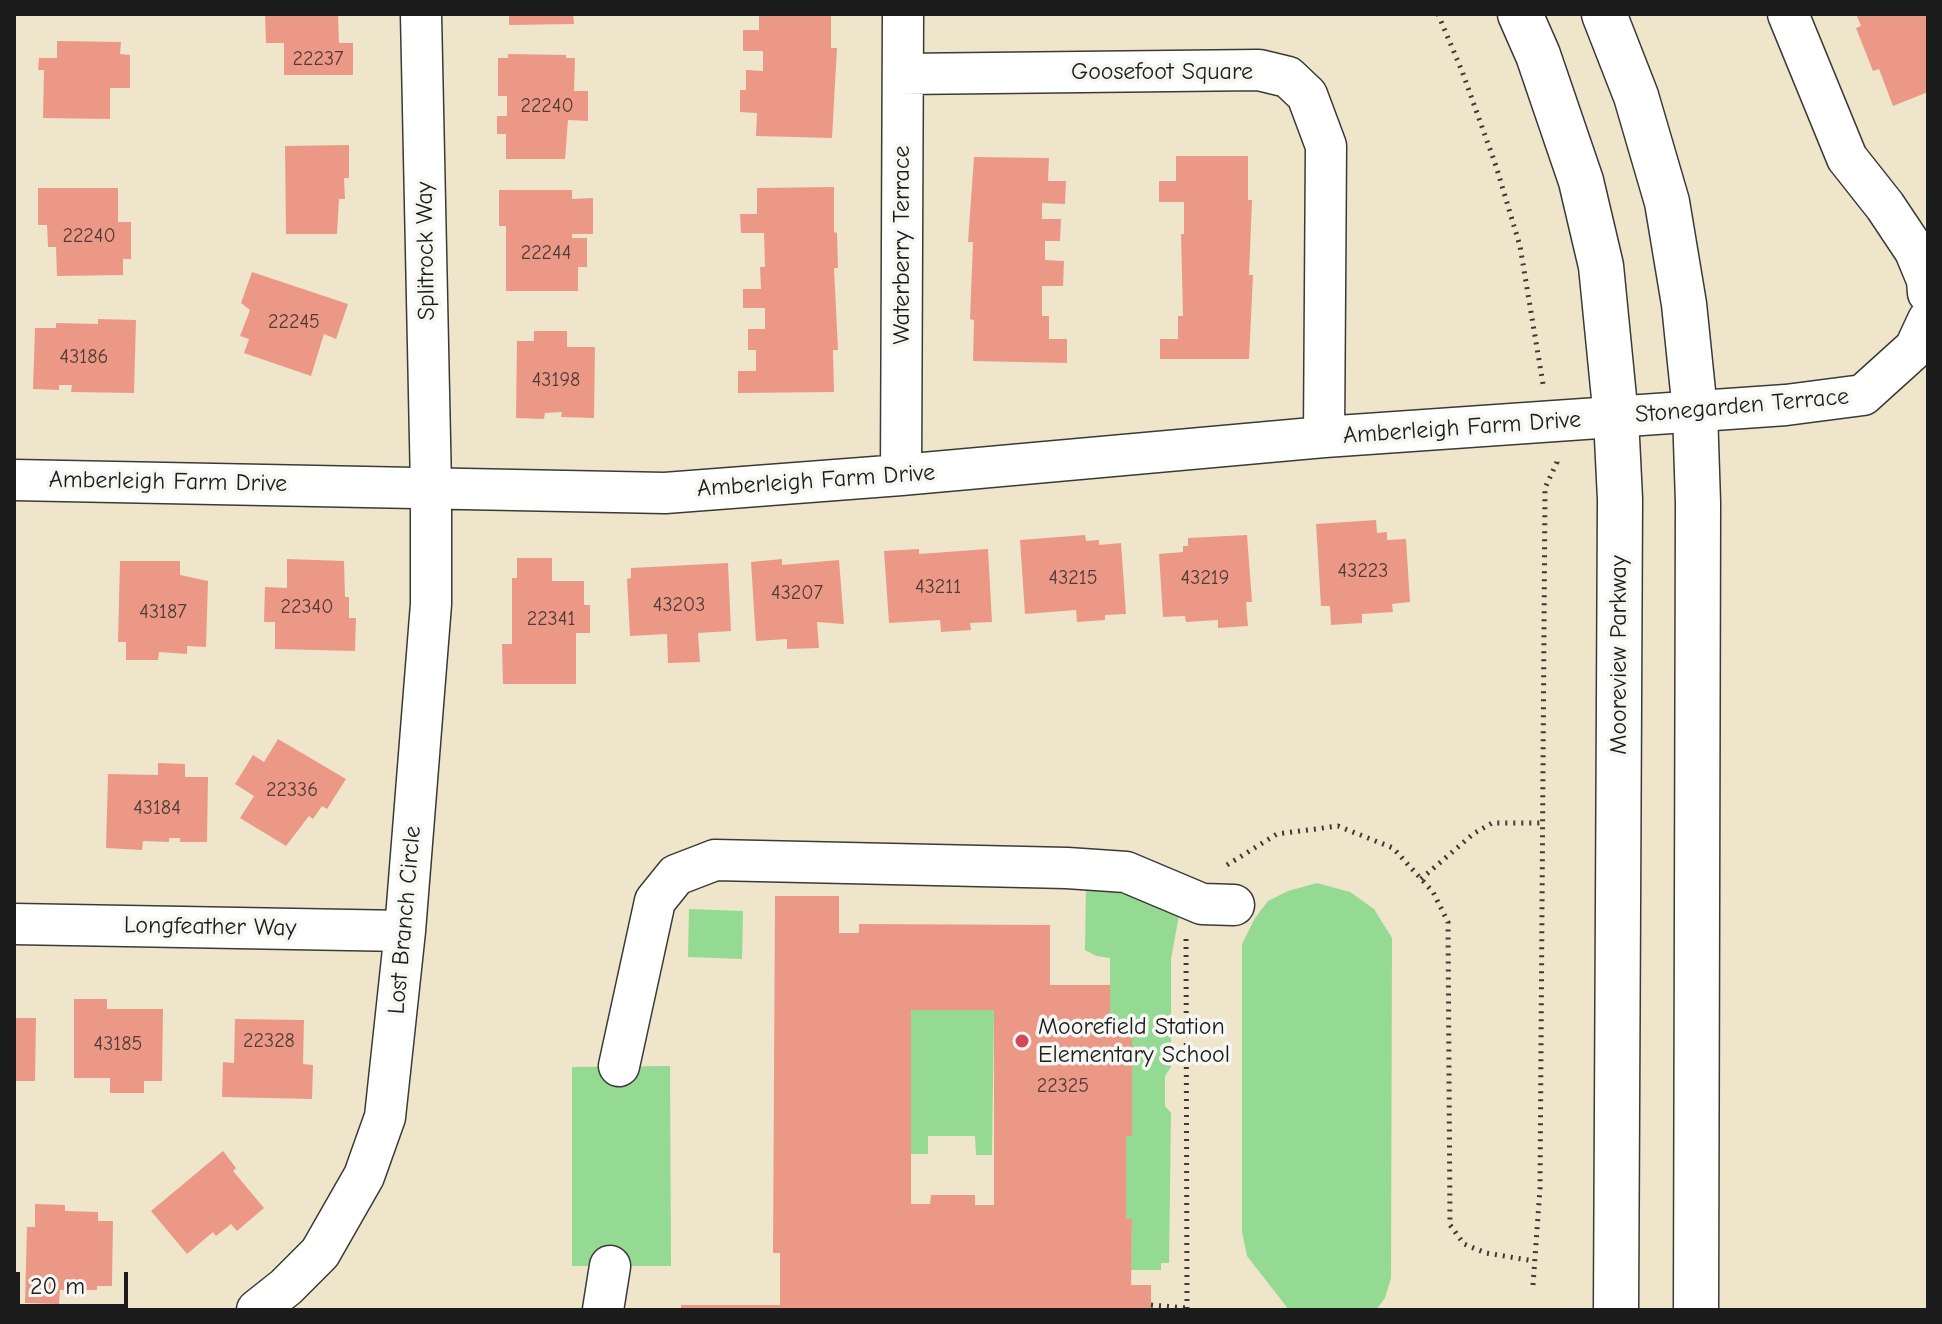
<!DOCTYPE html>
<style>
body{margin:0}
#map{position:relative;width:1942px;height:1324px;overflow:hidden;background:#efe5ca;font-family:"Comic Neue",sans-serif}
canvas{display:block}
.frame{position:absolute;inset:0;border:16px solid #1c1c1c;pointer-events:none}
.scale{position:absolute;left:16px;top:1272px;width:112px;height:36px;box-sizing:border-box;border:4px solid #1c1c1c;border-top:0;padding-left:10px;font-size:24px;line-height:28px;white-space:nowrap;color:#1c1c1c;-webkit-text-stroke:6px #f6f6f2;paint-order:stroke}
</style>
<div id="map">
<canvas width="1942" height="1324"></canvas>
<div class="frame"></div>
<div class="scale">20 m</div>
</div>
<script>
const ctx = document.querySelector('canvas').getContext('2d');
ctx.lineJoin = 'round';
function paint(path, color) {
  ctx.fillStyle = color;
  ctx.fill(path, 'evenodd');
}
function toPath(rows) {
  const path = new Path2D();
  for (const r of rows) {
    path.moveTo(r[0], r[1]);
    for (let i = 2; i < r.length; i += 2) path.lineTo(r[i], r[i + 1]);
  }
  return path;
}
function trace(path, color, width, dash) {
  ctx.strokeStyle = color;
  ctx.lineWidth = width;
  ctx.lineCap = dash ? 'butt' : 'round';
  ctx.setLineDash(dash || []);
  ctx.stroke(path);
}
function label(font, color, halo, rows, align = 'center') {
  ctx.font = font + ' "Comic Neue",sans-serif';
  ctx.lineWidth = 7;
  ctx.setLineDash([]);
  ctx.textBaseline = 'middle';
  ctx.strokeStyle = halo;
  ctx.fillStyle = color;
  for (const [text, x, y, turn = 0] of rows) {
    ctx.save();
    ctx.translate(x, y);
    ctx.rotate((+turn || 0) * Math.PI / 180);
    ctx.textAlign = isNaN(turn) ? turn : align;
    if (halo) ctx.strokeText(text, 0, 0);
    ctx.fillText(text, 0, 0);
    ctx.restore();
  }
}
paint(toPath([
 [1086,883,1181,904,1171,959,1171,1067,1165,1076,1165,1106,1171,1113,1169,1263,1161,1263,1161,1270,1131,1270,1132,1220,1126,1219,1126,1136,1132,1136,1132,1037,1110,1036,1110,958,1096,956,1085,950],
 [1317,883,1350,892,1374,909,1392,938,1391,1278,1385,1298,1376,1310,1289,1310,1247,1256,1242,1232,1242,944,1255,918,1268,901,1288,891],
 [689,909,743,911,742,959,688,957],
 [911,1010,994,1010,992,1155,976,1155,975,1136,928,1136,928,1154,911,1154],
 [670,1066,671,1266,572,1266,572,1067]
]), '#95da92');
paint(toPath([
 [265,14,338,14,339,43,353,43,353,75,284,75,284,43,266,43],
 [509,14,573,14,574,24,509,25],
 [759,14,831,14,831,48,837,48,832,138,756,136,757,113,740,112,740,90,746,90,746,70,763,71,763,51,743,51,743,30,759,30],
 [1856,14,1928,14,1928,92,1893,106,1879,69,1873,71,1856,28,1861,26],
 [57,41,121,42,120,54,130,55,130,88,110,88,110,119,43,118,44,70,38,70,39,58,57,58],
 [508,54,566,55,566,58,575,58,574,91,588,91,588,121,568,120,565,159,506,159,506,134,497,134,497,116,507,116,507,96,498,96,498,58,508,58],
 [349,145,349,178,344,178,345,199,339,199,337,234,286,234,285,146],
 [1176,156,1248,156,1248,200,1252,200,1249,275,1253,275,1249,359,1160,359,1160,339,1178,339,1178,316,1183,316,1181,234,1184,234,1184,202,1159,202,1159,181,1176,181],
 [974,157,1049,158,1048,181,1066,181,1065,204,1042,203,1042,219,1061,219,1060,241,1045,241,1045,260,1064,261,1063,286,1042,286,1042,316,1049,316,1049,339,1067,339,1067,363,973,361,974,320,970,319,973,242,968,242],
 [834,187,834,232,837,233,838,268,834,268,838,350,833,350,834,392,738,393,738,371,756,371,756,350,748,350,748,329,765,329,765,308,743,308,743,289,761,289,760,267,765,267,764,233,741,233,740,214,757,214,757,188],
 [38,188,118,188,118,222,131,222,131,259,123,259,123,275,57,276,56,247,48,247,47,225,38,225],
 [499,190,572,190,572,199,593,198,593,234,572,234,572,238,587,238,587,267,578,267,578,291,506,291,506,226,499,226],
 [252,272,348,304,336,339,324,334,311,376,244,353,249,339,240,336,250,310,241,303],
 [98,319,136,320,134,393,71,392,72,385,59,385,59,390,33,389,35,328,56,328,56,323,98,324],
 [534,331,567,331,567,347,595,347,594,418,561,417,562,412,545,413,544,419,516,418,517,341,534,341],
 [1376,520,1377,533,1387,532,1387,540,1406,539,1410,602,1392,604,1393,612,1362,614,1362,623,1331,625,1330,606,1321,606,1316,524],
 [1085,535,1086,541,1099,540,1099,545,1121,543,1126,614,1105,615,1105,620,1077,622,1076,610,1025,614,1020,540],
 [1247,535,1252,602,1246,602,1248,626,1218,628,1218,620,1186,622,1185,616,1163,617,1159,554,1183,552,1183,546,1188,546,1188,538],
 [919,549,919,554,988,549,992,622,970,623,971,630,941,632,940,620,889,623,884,551],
 [517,558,552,558,552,581,584,581,584,605,590,605,590,633,576,633,576,684,503,684,502,644,512,644,512,578,517,578],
 [287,559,344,561,345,597,349,597,349,618,356,618,355,651,275,649,275,622,264,622,265,587,287,588],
 [782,559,782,565,839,560,844,624,817,622,819,648,787,649,787,639,756,641,751,562],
 [120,561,180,561,180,575,208,581,206,647,187,646,187,654,159,652,158,660,126,660,126,642,118,642],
 [728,563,731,631,698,633,700,662,668,663,667,634,630,636,627,579,631,578,631,568],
 [278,739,346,779,327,809,322,806,313,819,309,816,286,846,240,818,254,796,235,784,253,755,264,762],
 [158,763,185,764,185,777,208,777,207,842,180,842,180,838,169,838,169,842,143,841,142,850,106,848,108,774,158,775],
 [775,896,839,896,839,933,859,933,859,924,1050,925,1050,985,1110,985,1110,1036,1132,1036,1132,1136,1126,1136,1126,1219,1132,1219,1131,1285,1151,1285,1151,1310,681,1310,681,1305,780,1305,780,1253,773,1253],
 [911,1010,994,1010,994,1205,975,1205,975,1195,931,1195,930,1204,911,1204],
 [74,999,107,999,107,1009,163,1009,162,1081,144,1081,144,1093,110,1093,110,1078,74,1078],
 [14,1018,36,1018,35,1081,14,1081],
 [235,1019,304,1020,303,1064,313,1065,312,1099,222,1097,223,1062,234,1063],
 [223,1151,236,1168,233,1171,264,1208,237,1231,231,1224,216,1236,213,1232,187,1254,151,1211],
 [35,1204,65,1205,65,1211,98,1212,98,1221,113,1221,112,1286,97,1286,97,1290,60,1290,59,1304,25,1303,27,1227,35,1227]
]), '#eb9986');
const minor = toPath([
 [1788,14,1847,158,1885,206,1915,251,1927,280,1928,293],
 [903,74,1259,70,1288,77,1307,95,1326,146,1324,437],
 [901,475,903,14],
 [14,480,665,493,901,475,1324,437,1786,405,1863,395,1915,348,1928,320],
 [14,924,405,931],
 [619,1066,655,901,676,875,715,860,1067,868,1126,872,1202,904,1234,905],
 [257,1310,286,1287,320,1253,364,1176,385,1117,405,931,431,604,431,487,421,14],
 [603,1310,610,1266]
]);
const major = toPath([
 [1520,14,1538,55,1581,181,1601,266,1616,418,1620,499,1616,1310],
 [1604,14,1636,96,1667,202,1684,304,1695,411,1698,503,1696,1310]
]);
trace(minor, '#3c3a36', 43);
trace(major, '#3c3a36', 47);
trace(toPath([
 [1438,14,1462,71,1496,166,1520,246,1543,384],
 [1227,865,1277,834,1338,826,1393,848,1433,892,1448,922,1450,1225,1464,1244,1486,1253,1534,1261],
 [1421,879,1473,834,1492,823,1544,823],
 [1186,939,1187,1310],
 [1533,1285,1540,1189,1545,488,1557,462,1556,457],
 [1151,1305,1187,1308]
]), '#3c3a36', 5, [2, 6]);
trace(minor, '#fff', 40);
trace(major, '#fff', 44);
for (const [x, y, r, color] of [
 [1022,1041,8,"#d1495b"]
]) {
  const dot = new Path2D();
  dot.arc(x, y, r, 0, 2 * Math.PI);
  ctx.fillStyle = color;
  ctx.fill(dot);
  trace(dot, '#f6f6f2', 3);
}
label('20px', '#503b36', null, [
 ["22237",318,59],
 ["22240",547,106],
 ["22240",89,236],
 ["22244",546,253],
 ["22245",294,322],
 ["43186",84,357],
 ["43198",556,380],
 ["43223",1363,571],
 ["43215",1073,578],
 ["43219",1205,578],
 ["43211",938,587],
 ["43207",797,593],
 ["43203",679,605],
 ["22340",307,607],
 ["43187",163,612],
 ["22341",551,619],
 ["22336",292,790],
 ["43184",157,808],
 ["22328",269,1041],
 ["43185",118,1044],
 ["22325",1063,1086]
]);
label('24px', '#1c1c1c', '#f6f6f2', [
 ["Goosefoot Square",1162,72],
 ["Waterberry Terrace",902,245,-90],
 ["Splitrock Way",426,251,-91],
 ["Stonegarden Terrace",1742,406,-5],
 ["Amberleigh Farm Drive",1462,428,-4],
 ["Amberleigh Farm Drive",816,481,-4],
 ["Amberleigh Farm Drive",168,482,1],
 ["Mooreview Parkway",1619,655,-90],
 ["Lost Branch Circle",405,920,-85],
 ["Longfeather Way",210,927,1]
]);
label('24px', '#1c1c1c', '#f6f6f2', [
 ["Moorefield Station",1038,1027],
 ["Elementary School",1038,1055]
], 'left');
</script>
